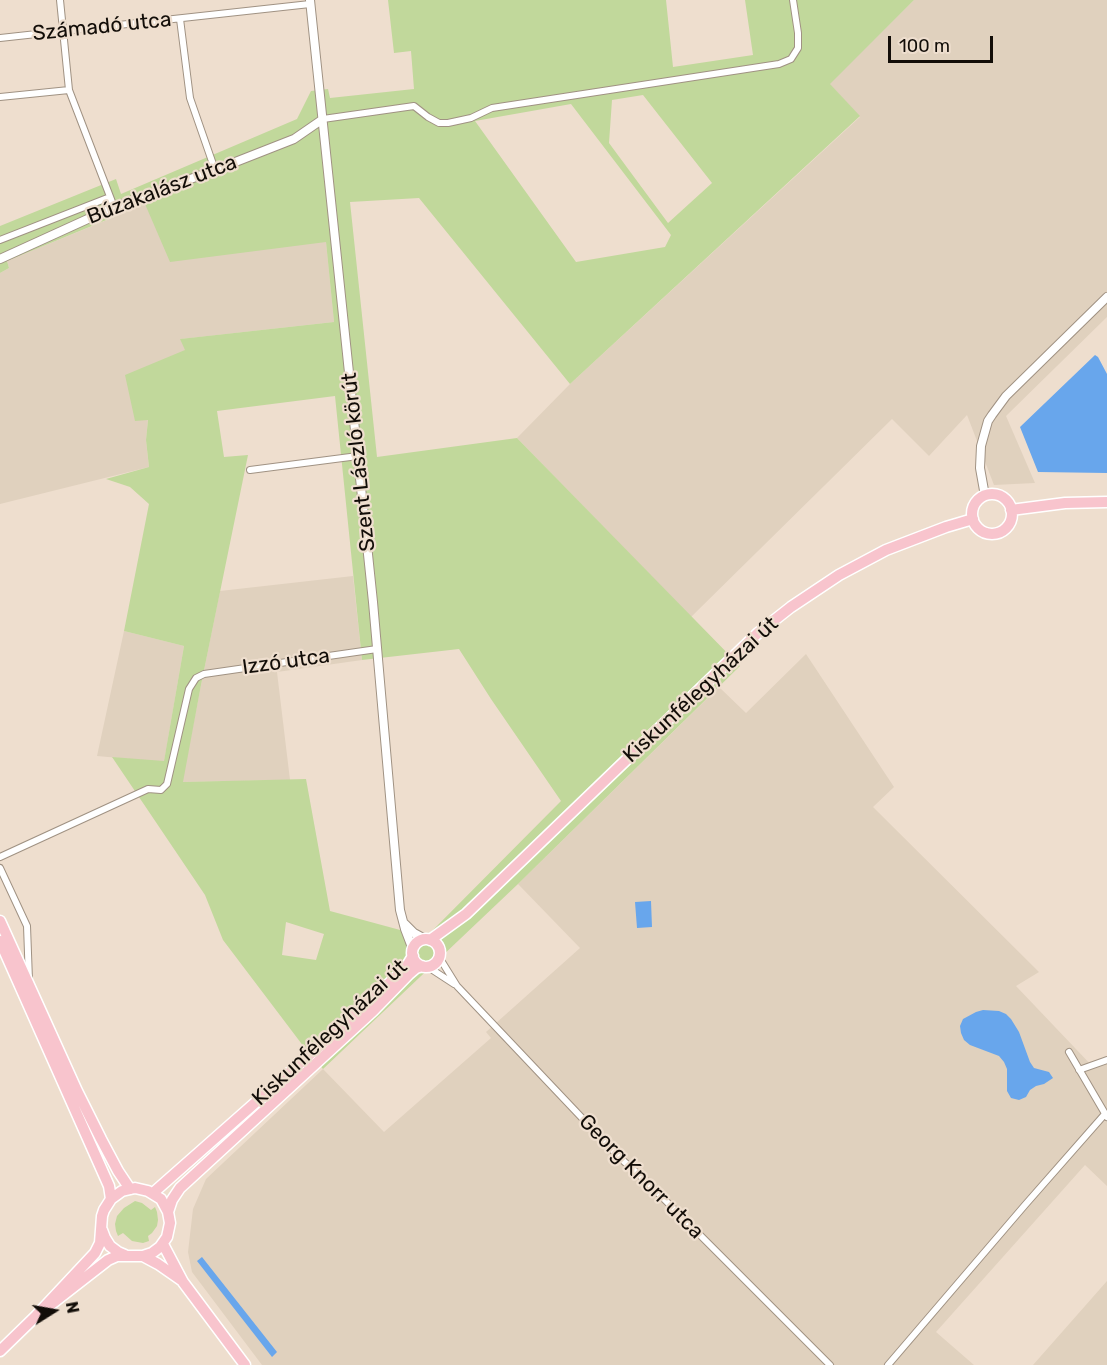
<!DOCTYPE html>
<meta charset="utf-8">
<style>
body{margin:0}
#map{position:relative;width:1107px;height:1365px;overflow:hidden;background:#eedece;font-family:Rubik,sans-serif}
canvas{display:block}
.north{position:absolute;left:24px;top:1281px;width:60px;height:60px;-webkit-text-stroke:4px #eedece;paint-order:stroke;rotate:79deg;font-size:16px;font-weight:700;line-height:24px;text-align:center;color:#120d08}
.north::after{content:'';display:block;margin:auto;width:21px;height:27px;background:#120d08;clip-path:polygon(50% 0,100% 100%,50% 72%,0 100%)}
.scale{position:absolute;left:888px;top:36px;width:105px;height:27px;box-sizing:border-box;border:3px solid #120d08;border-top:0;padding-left:8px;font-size:18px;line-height:21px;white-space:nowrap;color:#120d08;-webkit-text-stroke:4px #eedece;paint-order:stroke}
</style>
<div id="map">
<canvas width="1107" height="1365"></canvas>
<div class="north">N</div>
<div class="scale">100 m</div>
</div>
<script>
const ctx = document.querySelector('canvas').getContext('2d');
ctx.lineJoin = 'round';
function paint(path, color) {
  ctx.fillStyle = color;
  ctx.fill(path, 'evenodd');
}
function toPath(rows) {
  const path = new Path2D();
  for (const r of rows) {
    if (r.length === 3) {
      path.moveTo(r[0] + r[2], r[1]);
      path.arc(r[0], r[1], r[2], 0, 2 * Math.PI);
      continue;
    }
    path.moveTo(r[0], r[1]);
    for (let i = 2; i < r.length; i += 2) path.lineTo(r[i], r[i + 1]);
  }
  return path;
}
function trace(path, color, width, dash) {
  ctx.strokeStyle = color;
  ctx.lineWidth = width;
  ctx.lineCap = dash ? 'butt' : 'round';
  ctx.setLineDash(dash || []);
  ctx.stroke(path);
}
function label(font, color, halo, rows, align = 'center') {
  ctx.font = font + ' Rubik,sans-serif';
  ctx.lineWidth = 4.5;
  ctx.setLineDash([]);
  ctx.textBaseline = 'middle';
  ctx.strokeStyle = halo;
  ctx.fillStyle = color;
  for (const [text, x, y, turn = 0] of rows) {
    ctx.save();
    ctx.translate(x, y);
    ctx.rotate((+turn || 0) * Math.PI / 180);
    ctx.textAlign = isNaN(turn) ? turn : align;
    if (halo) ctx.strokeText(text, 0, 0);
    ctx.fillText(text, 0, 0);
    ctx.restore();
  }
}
paint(toPath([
 [914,0,1107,0,1107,317,1006,416,1035,483,994,485,967,415,929,456,892,419,691,617,517,438,570,384,860,117,829,84],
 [146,204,326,242,334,322,181,339,186,350,148,419,146,440,149,467,0,504,0,273,9,268,7,261],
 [353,576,362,660,277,672,290,780,182,782,201,685,220,591],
 [124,631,184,646,164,762,97,756],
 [806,654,894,787,873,807,1039,972,1016,986,1094,1068,1107,1064,1107,1186,1085,1165,936,1332,974,1365,262,1365,192,1272,188,1252,193,1209,206,1179,323,1069,384,1132,491,1038,486,1032,580,948,518,884,719,687,746,713],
 [1107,1281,1107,1365,1033,1365]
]), '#e0d1be');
paint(toPath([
 [388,0,666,0,673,67,753,55,745,0,914,0,830,84,860,116,570,384,419,198,350,202,377,457,517,438,740,666,518,884,323,1069,304,1047,223,940,205,895,112,757,164,761,184,646,124,631,149,504,130,487,106,479,149,467,146,440,148,420,135,421,125,375,185,350,180,339,334,322,326,242,170,262,145,204,7,261,9,268,0,273,0,226,116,179,121,194,297,119,311,91,328,89,330,98,414,89,411,51,394,53],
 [643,95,712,183,668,223,609,143,612,100],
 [571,104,671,235,665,247,576,262,475,121],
 [335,396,362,660,459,649,491,699,561,801,426,937,330,911,306,779,183,782,201,685,248,455,224,457,217,411],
 [286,922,324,934,316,960,282,955],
 [135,1201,142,1203,151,1210,155,1207,157,1212,158,1220,157,1226,152,1233,148,1236,149,1241,143,1243,132,1241,123,1233,118,1236,116,1231,115,1224,117,1216,124,1208]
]), '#c1d89b');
paint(toPath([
 [1095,355,1098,357,1107,374,1107,473,1038,472,1020,427],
 [651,901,652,927,637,928,635,902],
 [983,1010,999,1011,1006,1014,1011,1019,1019,1032,1030,1062,1034,1068,1049,1072,1053,1078,1044,1084,1036,1086,1030,1090,1026,1097,1019,1100,1011,1098,1007,1091,1007,1069,1004,1062,999,1056,970,1045,964,1040,961,1033,960,1026,963,1019,976,1012],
 [202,1257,277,1352,272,1357,197,1261]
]), '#68a6ec');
const minor = toPath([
 [60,0,69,90,114,207],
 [180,19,190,98,215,170],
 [0,38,310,4],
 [0,97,69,90],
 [323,119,414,106,428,117,439,123,448,123,471,118,492,108,779,64,791,59,798,48,798,33,793,0],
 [0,240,110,197],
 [250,470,358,456],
 [0,857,148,789,161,790,167,784,189,689,196,678,204,674,377,649],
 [0,868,27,926,29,980],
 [439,957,457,986,619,1157,646,1181,830,1365],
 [428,967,454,984],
 [1069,1052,1107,1117],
 [1079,1070,1107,1060],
 [888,1365,1025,1205,1105,1114]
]);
const tertiary = toPath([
 [310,0,373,602,400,910,405,929,413,950],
 [0,259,114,207,215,170,294,139,323,119],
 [985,496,980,468,981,446,988,421,992,415,1006,396,1107,297],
 [405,924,414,933,425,939]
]);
const primary = toPath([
 [992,514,20],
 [1011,510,1065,503,1107,502],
 [0,921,77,1091,101,1139,118,1171,130,1189],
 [426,953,14],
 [430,940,466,914,699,690,758,633,791,607,839,575,886,550,946,527,973,519],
 [0,941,109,1186,111,1199],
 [153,1193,324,1042,405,969,413,956],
 [168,1212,172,1200,180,1188,373,1011,409,974,416,968,422,966],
 [102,1230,105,1238,110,1246,118,1252,125,1255],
 [163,1244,183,1282,245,1365],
 [143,1256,158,1264,181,1280],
 [0,1351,36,1316,95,1253,100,1243,102,1216,104,1210,111,1199,122,1191,135,1188,148,1191,161,1199,168,1212,170,1223,167,1237,160,1247,152,1253,143,1256,117,1256,108,1260,36,1316]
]);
trace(minor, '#a09283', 8);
trace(tertiary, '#a09283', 10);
trace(primary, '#fff', 13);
trace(minor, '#fff', 6);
trace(tertiary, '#fff', 8);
trace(primary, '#f8c4cd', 10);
label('21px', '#120d08', '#eedece', [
 ["Számadó utca",102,27,-6],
 ["Búzakalász utca",162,190,-21],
 ["Szent László körút",359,462,-96],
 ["Izzó utca",286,662,-8],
 ["Kiskunfélegyházai út",701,690,-43],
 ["Kiskunfélegyházai út",330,1033,-43],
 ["Georg Knorr utca",641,1177,45]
]);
</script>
